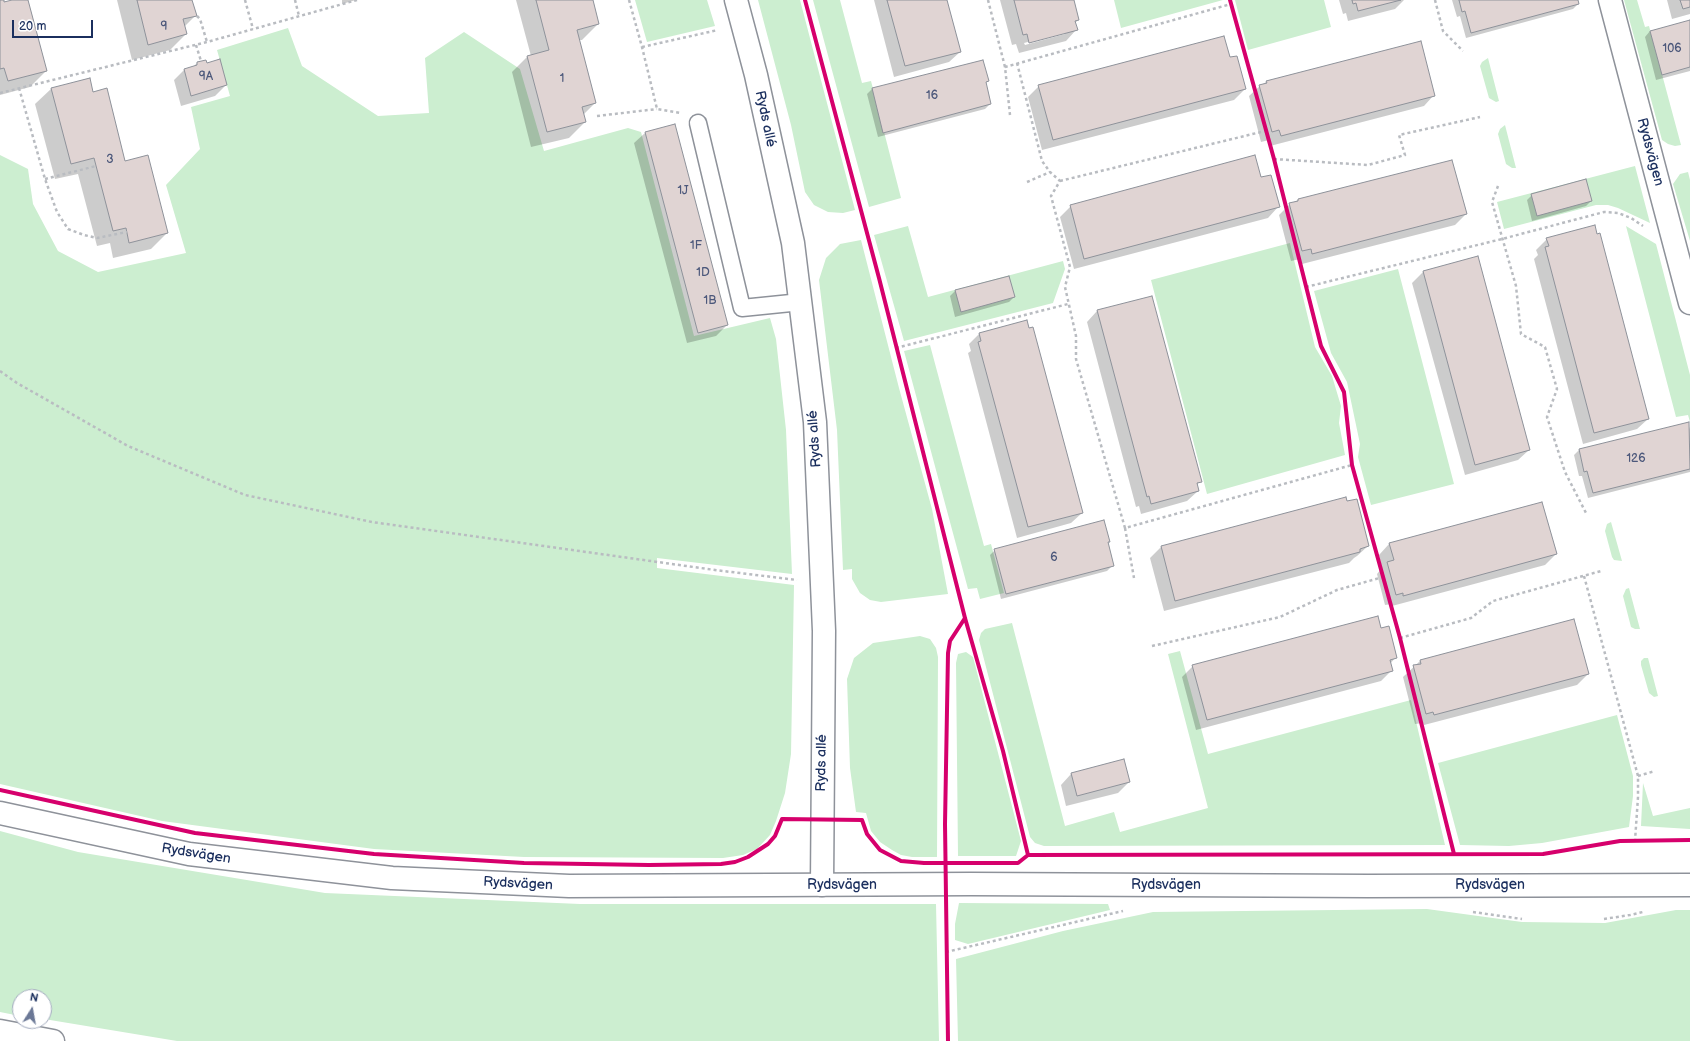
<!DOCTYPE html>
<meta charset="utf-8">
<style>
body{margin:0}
#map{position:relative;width:1690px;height:1041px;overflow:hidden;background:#fff;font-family:"Balsamiq Sans",sans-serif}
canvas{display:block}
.north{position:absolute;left:12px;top:989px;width:40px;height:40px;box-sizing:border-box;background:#fff;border:1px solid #a4acbf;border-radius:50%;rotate:11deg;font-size:11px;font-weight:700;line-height:16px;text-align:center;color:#1b2f5e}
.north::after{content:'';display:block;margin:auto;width:14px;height:18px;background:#6b7896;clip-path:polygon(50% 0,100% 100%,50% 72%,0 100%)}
.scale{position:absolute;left:12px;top:20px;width:81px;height:18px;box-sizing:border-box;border:2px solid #1b2f5e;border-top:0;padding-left:5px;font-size:12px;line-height:14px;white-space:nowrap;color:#1b2f5e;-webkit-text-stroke:3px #fff;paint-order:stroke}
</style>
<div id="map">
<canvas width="1690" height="1041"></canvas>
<div class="north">N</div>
<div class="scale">20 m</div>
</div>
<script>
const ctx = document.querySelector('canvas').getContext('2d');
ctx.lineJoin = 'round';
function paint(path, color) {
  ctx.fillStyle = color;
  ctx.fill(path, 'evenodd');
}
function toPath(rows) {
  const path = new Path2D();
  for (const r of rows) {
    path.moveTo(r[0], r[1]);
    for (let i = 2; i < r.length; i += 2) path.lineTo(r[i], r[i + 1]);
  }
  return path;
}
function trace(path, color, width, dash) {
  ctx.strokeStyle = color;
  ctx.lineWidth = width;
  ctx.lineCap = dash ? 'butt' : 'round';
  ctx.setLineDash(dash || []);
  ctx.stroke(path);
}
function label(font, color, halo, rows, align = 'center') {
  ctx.font = font + ' "Balsamiq Sans",sans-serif';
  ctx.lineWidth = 4;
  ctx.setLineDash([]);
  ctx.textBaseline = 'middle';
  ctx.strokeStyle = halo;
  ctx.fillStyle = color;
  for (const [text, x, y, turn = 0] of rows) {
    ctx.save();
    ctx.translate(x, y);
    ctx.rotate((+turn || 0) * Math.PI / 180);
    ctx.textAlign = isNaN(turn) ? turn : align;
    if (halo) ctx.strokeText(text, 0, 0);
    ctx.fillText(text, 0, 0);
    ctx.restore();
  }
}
paint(toPath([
 [635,0,707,0,715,26,647,42],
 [758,0,800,0,855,210,843,213,828,212,814,205,805,192,791,125],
 [813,0,840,0,862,83,871,81,901,198,869,207],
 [1114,0,1223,0,1121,28],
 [1235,0,1324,0,1331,27,1248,50],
 [1624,0,1637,0,1645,27,1649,26,1681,145,1675,146,1668,144,1662,140],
 [288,28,302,66,378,116,429,113,425,58,464,32,520,69,544,151,628,128,641,132,694,336,770,318,776,339,786,430,792,574,657,558,657,568,794,585,791,754,785,793,776,821,770,835,757,849,743,855,723,858,524,857,374,849,162,821,0,784,0,155,28,169,33,204,58,251,98,272,186,253,166,185,200,149,191,107,230,96,217,50],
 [1488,58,1499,101,1496,102,1489,98,1480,66,1482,62],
 [1505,125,1516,168,1512,168,1506,164,1498,134,1500,129],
 [1635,166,1650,223,1618,208,1608,205,1596,205,1504,229,1497,202],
 [1688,172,1690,180,1690,241,1673,184,1680,174],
 [908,226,928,297,1063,261,1065,269,1053,303,904,341,874,235],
 [1626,226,1656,244,1690,375,1690,422,1688,415,1676,417],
 [861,240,899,388,932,509,948,594,881,602,870,600,860,593,852,579,852,569,843,570,837,430,819,280,826,258,840,244],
 [1290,243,1315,347,1332,376,1341,406,1339,423,1345,455,1207,494,1151,280],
 [1398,269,1454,484,1371,505,1358,457,1360,444,1347,382,1331,353,1314,291],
 [930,345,984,546,991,544,1004,593,980,599,977,588,968,589,904,351],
 [1611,522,1622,561,1614,560,1612,557,1605,531,1607,524],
 [1629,588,1640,629,1635,629,1631,627,1623,596,1626,589],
 [1012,623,1065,826,1114,812,1120,832,1208,808,1168,654,1180,651,1208,754,1411,700,1445,845,1044,846,1035,843,1030,837,979,640,981,633,985,629],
 [920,636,930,639,936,648,938,657,937,857,912,857,901,855,892,850,880,842,871,831,866,813,856,812,850,768,847,679,854,658,873,643],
 [966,652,973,657,1021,841,1016,856,958,856,956,663,958,654],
 [1644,658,1648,658,1658,696,1654,697,1649,693,1641,665,1641,661],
 [1617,715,1633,776,1633,796,1629,827,1542,843,1509,846,1460,845,1438,763],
 [1643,783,1653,816,1690,808,1690,829,1641,826],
 [0,831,78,852,325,893,580,904,936,904,939,1041,177,1041,44,1019,44,997,20,997,20,1016,0,1012],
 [959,903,1108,904,1110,910,968,944,955,940,955,924],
 [1427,909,1522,922,1605,923,1676,910,1690,910,1690,1041,958,1041,956,959,1063,931,1153,912]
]), '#cceed0');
paint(toPath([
 [0,0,3,0,3,3,16,0,27,0,46,71,30,87,0,95],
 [117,0,191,0,195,16,184,27,186,34,170,50,132,60],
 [342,0,356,0,342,4],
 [516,0,592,0,598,24,582,40,579,40,595,103,583,115,585,122,569,138,531,147,512,72,528,56,531,56],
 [874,0,946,0,960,52,949,62,894,77],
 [1000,0,1073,0,1078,20,1075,23,1076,30,1066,41,1019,53,1016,44,1012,45],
 [1065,32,1065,34,1025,45,1024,43],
 [1339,0,1404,0,1395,9,1348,21,1346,13,1343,14],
 [1452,0,1577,0,1578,4,1573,9,1466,38,1460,16,1457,17],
 [1667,0,1690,0,1690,14,1672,19],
 [1690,21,1690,71,1656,80,1645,37,1650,31],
 [197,63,206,64,226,85,215,96,181,106,174,80,184,70,193,67],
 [988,81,985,83,990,104,985,109,878,137,867,94,872,89],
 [1266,82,1434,95,1424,106,1270,146,1269,140,1261,142,1249,96,1260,86],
 [1039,86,1245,89,1234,100,1042,150,1028,97],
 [52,88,125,163,167,233,151,249,113,258,110,243,97,246,78,174,55,179,35,104],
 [674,125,727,325,716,336,687,343,634,143,645,133],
 [1261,178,1278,207,1268,218,1074,269,1060,217,1071,206],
 [1532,195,1591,201,1586,206,1532,221,1527,200],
 [1298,200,1466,214,1455,225,1302,264,1300,259,1291,261,1279,215,1290,204],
 [1547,239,1648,419,1637,429,1583,444,1534,259,1538,255,1536,250],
 [1477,257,1529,450,1518,460,1465,475,1412,283,1423,272],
 [955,291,1014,297,1009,302,955,317,950,296],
 [1097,311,1200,481,1197,485,1198,491,1187,501,1141,514,1139,506,1136,507,1087,322],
 [979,334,1082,513,1071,523,1017,538,968,353,971,351,969,344],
 [1688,423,1690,430,1690,472,1588,498,1582,476,1579,476,1574,455,1579,450],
 [1346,498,1368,546,1357,556,1354,558,1349,563,1164,611,1150,558,1161,547],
 [1109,542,1107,544,1113,565,1107,571,1001,599,990,555,995,550],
 [1389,544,1556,554,1545,565,1392,606,1392,604,1385,605,1377,574,1382,568,1379,555],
 [1380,629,1396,657,1390,664,1392,670,1381,681,1196,730,1182,677,1193,666],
 [1420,661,1588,674,1577,685,1424,725,1423,723,1415,724,1403,677],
 [1071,774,1129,782,1118,793,1066,806,1061,785]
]), '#0003');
const building = toPath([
 [0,0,4,0,4,2,12,0,28,0,47,71,8,81,4,68,0,69,0,0],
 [137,0,192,0,197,16,183,19,187,34,148,45,137,0],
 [536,0,593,0,599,24,577,30,596,103,582,107,586,122,547,132,527,56,549,50,536,0],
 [887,0,947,0,961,52,905,66,887,0],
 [1014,0,1074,0,1079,20,1075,21,1078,30,1029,43,1027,34,1023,35,1014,0],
 [1352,0,1401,0,1358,11,1356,3,1353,4,1352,0],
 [1459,0,1578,0,1579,4,1471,33,1465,11,1462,12,1459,0],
 [1680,0,1690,0,1690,7,1683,9,1680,0],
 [1690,20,1690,67,1662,75,1650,31,1690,20],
 [1224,36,1230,57,1237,56,1246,89,1053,140,1038,85,1224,36],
 [1421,41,1435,96,1281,136,1279,130,1272,132,1259,85,1267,83,1266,81,1421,41],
 [220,59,227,85,191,96,184,69,197,65,197,62,206,60,207,63,220,59],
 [983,60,989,81,986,82,991,104,883,133,872,88,983,60],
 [90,78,93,92,107,88,125,161,148,155,168,233,129,243,126,228,113,231,94,158,71,164,51,88,90,78],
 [675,124,728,325,698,333,645,132,675,124],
 [1255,155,1261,177,1271,175,1280,207,1084,259,1070,205,1255,155],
 [1452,160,1467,214,1312,254,1311,249,1302,251,1289,203,1298,201,1298,199,1452,160],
 [1586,179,1592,201,1537,216,1531,194,1586,179],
 [1595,225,1597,234,1600,233,1649,419,1594,433,1545,247,1549,246,1546,238,1595,225],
 [1478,256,1530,450,1475,465,1423,271,1478,256],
 [1009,276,1015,297,961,312,955,290,1009,276],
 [1152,296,1202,482,1197,483,1199,491,1151,504,1149,496,1147,497,1097,310,1152,296],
 [1027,320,1029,328,1033,327,1083,513,1028,527,978,342,981,341,979,333,1027,320],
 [1689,422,1690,469,1593,493,1587,471,1584,472,1579,449,1689,422],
 [1346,497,1347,501,1357,499,1369,546,1360,549,1360,552,1175,601,1161,546,1346,497],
 [1542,502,1557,554,1403,596,1403,593,1396,595,1387,562,1394,560,1389,543,1542,502],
 [1104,520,1110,542,1108,542,1114,566,1006,594,994,549,1104,520],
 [1378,616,1381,628,1389,626,1397,658,1390,660,1393,671,1207,720,1192,665,1378,616],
 [1574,619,1589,674,1434,715,1433,712,1426,714,1413,665,1421,664,1420,660,1574,619],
 [1124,759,1130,782,1077,796,1071,773,1124,759]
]);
paint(building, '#e0d4d3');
trace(building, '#8e929a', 1);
const service = toPath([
 [698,123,742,308,801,302]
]);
const minor = toPath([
 [736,0,756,75,793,243,815,422,824,631,822,885],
 [1610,0,1690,303]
]);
const tertiary = toPath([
 [0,813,189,854,392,878,569,886,971,884,1368,886,1690,885]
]);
const motorway = toPath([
 [0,1031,53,1041]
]);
trace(service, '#8e929a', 19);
trace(minor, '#8e929a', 25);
trace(tertiary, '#8e929a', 25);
trace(motorway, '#8e929a', 25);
trace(toPath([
 [245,0,253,29],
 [295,0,299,16],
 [629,0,642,47,657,109,680,113],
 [988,0,1005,67],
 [1435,0,1443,31,1463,51],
 [197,16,200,19,207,42],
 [196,45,201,61],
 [642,47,718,30],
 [1017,63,1042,161,1050,172,1060,181,1051,196,1070,267,1065,287,1076,336,1076,359,1125,528,1352,465],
 [19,88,45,179,57,212,68,229,84,235,97,238,127,232],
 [0,93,207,42,357,0],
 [1010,115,1005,67,1231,4],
 [597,116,657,109],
 [1274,159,1368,165,1405,155,1399,135,1480,117],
 [45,179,96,166],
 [1060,181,1265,131],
 [1027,182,1050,172],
 [1498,186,1492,202,1516,286,1521,334,1545,347,1557,389,1547,417,1565,472,1586,513],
 [1306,287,1502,239,1604,212,1618,213,1631,218,1643,226],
 [896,348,1068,304],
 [0,371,17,383,128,446,245,495,372,522,715,570,797,580],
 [1125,528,1134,578],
 [1584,576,1638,776,1638,797,1635,841],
 [1400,638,1471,618,1493,601,1601,571],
 [1152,646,1280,617,1337,590,1383,577],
 [1638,776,1655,771],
 [1473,912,1522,919],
 [1604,919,1630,915,1643,912],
 [946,952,1123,911]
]), '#b9bcc1', 2.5, [3, 3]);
trace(service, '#fff', 16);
trace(minor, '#fff', 22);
trace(tertiary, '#fff', 22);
trace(motorway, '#fff', 22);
trace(toPath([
 [805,0,879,278,965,618,1003,751,1028,855],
 [1230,0,1274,159,1321,346,1344,392,1352,465,1400,638,1454,854],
 [0,790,195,833,374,854,524,863,649,865,721,864,735,862,748,857,768,844,775,836,782,819,862,820,867,834,880,850,901,861,924,863,1018,863,1028,855,1543,854,1620,841,1690,840],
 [948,1041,945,824,948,653,950,641,965,618]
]), '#d6006c', 4);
label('12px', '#4c587b', null, [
 ["9",164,27],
 ["106",1672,49],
 ["9A",206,77],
 ["1",562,79],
 ["16",932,96],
 ["3",110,160],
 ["1J",683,191],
 ["1F",696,246],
 ["1D",703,273],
 ["1B",710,301],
 ["126",1636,459],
 ["6",1054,558]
]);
label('14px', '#1b2f5e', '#fff', [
 ["Ryds allé",765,119,78],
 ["Rydsvägen",1650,152,75],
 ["Ryds allé",815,439,-94],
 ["Ryds allé",822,763,-89],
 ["Rydsvägen",196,854,9],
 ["Rydsvägen",518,884,3],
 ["Rydsvägen",842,885],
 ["Rydsvägen",1166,885],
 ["Rydsvägen",1490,885]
]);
</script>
